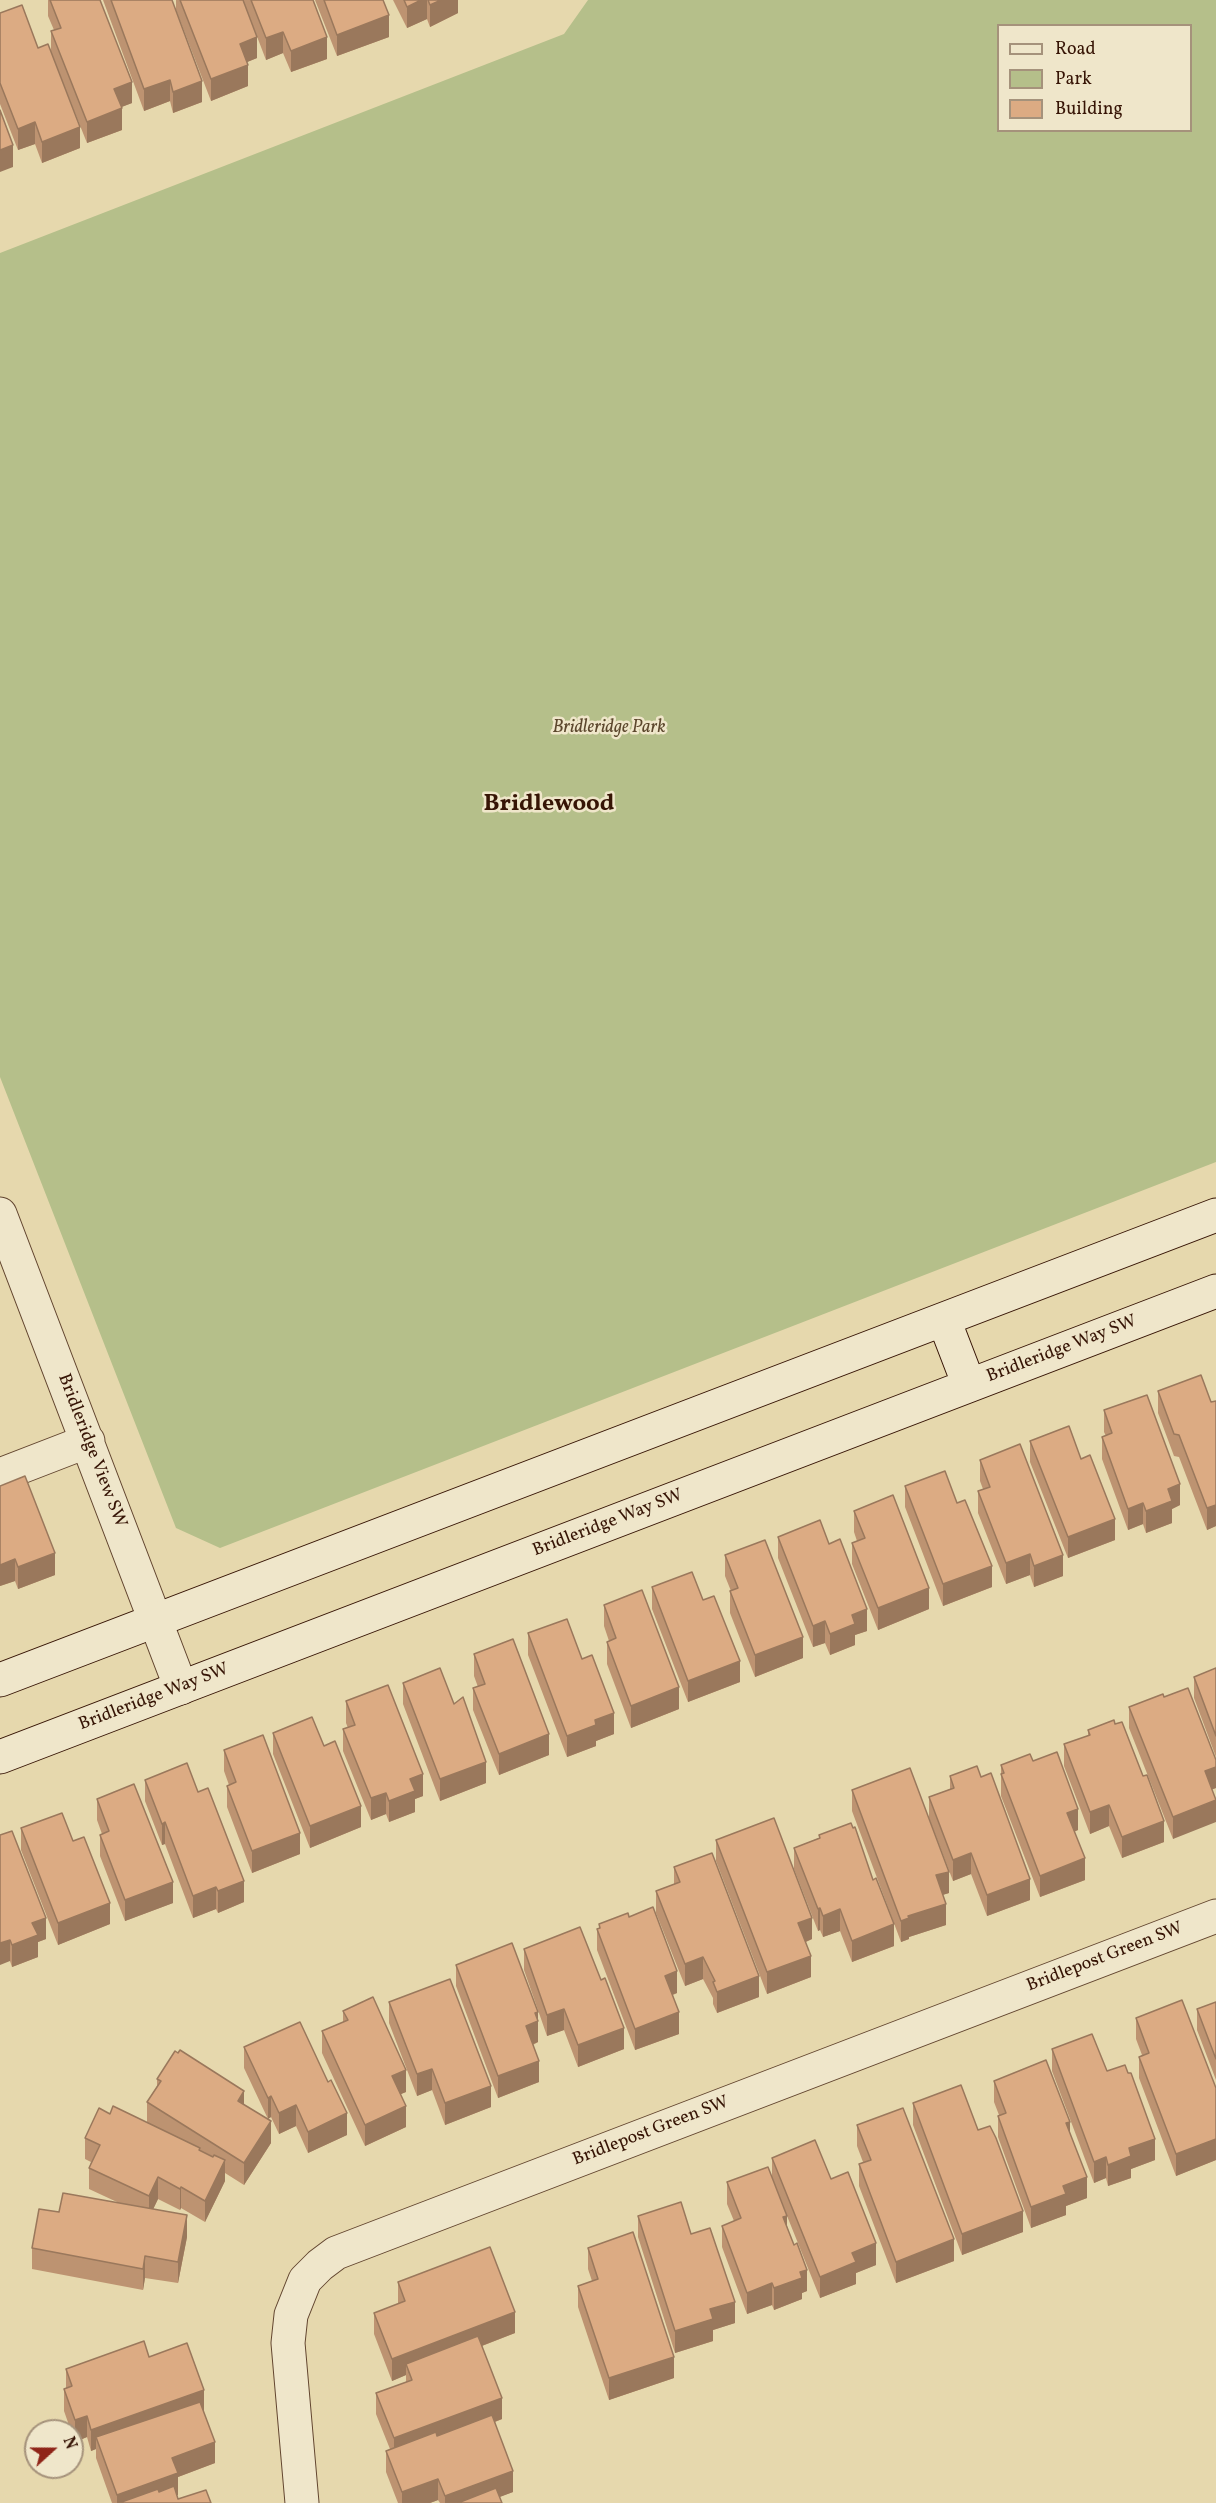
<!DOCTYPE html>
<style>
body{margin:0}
#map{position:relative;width:1216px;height:2503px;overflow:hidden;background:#e6d8ad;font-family:Vollkorn,serif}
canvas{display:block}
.legend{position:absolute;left:997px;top:24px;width:195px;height:108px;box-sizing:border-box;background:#efe6ca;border:2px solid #a5927b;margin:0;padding:8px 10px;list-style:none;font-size:18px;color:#361405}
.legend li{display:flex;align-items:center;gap:12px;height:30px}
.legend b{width:30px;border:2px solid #a5927b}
.north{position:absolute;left:24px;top:2419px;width:60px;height:60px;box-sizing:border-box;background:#efe6ca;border:2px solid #a5927b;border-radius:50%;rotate:69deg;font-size:16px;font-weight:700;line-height:24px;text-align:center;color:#361405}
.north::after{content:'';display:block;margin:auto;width:21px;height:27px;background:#8f2418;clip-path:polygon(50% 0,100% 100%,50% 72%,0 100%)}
</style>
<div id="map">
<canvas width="1216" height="2503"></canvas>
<ul class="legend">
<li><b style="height:8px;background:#efe6ca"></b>Road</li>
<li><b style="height:16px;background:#b5bf8a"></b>Park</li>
<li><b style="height:16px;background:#dcab83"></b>Building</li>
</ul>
<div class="north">N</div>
</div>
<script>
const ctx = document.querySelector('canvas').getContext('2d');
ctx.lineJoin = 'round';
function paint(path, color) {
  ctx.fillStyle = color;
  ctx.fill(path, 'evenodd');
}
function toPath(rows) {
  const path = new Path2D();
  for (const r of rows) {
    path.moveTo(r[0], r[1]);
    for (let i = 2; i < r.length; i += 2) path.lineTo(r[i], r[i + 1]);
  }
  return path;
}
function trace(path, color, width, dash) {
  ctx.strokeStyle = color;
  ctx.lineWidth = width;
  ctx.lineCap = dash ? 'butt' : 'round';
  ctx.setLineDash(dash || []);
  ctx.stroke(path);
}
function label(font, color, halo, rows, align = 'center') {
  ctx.font = font + ' Vollkorn,serif';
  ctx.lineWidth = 5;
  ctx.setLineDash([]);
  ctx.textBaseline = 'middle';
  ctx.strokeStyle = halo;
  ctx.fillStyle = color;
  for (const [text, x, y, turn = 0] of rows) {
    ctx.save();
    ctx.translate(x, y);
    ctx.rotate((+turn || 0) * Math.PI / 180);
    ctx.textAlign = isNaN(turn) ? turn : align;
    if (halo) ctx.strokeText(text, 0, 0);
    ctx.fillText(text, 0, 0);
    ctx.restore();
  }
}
paint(toPath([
 [588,0,1216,0,1216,1162,220,1548,176,1528,0,1077,0,253,564,34],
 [998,26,1190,26,1190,130,998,130]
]), '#b5bf8a');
const street = toPath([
 [0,1214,181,1688],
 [0,1475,88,1441],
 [302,2503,288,2343,291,2315,305,2280,320,2265,336,2253,1216,1916]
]);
const secondary = toPath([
 [944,1320,969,1385],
 [0,1680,1216,1215],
 [0,1757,1216,1291]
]);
trace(street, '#62452f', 35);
trace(secondary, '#361405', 35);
trace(street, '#efe6ca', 33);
trace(secondary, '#efe6ca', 33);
paint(toPath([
 [48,0,100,0,132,103,121,107,122,130,87,143,57,68,80,148,42,163,35,144,18,150,0,104,0,13,38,48,51,53,51,31,54,30,48,16],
 [103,0,172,0,202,102,173,113,170,101,144,111],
 [176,0,243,0,257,58,247,62,248,86,211,101,176,10],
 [243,0,313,0,327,59,291,72,283,53,266,60],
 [315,0,383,0,389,37,337,56],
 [393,0,458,0,458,13,430,27,427,19,407,28],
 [1158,1391,1211,1402,1216,1401,1216,1526,1207,1530,1179,1457,1174,1456,1158,1413],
 [1104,1410,1180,1505,1172,1509,1172,1523,1146,1533,1143,1524,1128,1530,1102,1459,1102,1437,1106,1436,1104,1432],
 [1030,1441,1081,1459,1115,1540,1068,1558,1030,1462],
 [980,1460,1063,1576,1034,1587,1030,1575,1006,1584,978,1513,978,1491,983,1489,980,1481],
 [0,1486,55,1575,18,1589,15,1581,0,1586],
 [905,1486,992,1587,943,1606,905,1507],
 [854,1511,929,1609,878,1630,852,1564,852,1543,857,1541,854,1532],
 [778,1537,829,1544,867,1631,855,1635,855,1645,830,1655,825,1643,813,1647,778,1558],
 [725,1555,803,1658,755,1677,730,1613,730,1591,731,1591,725,1576],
 [652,1587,703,1600,740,1682,688,1702,652,1609],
 [604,1605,679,1709,631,1728,607,1664,607,1642,609,1641,604,1626],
 [528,1633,582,1659,614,1734,596,1741,596,1746,567,1757,528,1655],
 [474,1654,549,1755,499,1775,473,1710,473,1688,478,1687,474,1676],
 [1216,1668,1216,1757,1194,1698,1194,1677],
 [403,1683,454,1704,486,1783,440,1801,403,1704],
 [1164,1697,1216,1760,1216,1788,1212,1789,1173,1839,1129,1728,1129,1707],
 [346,1701,423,1796,415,1799,415,1812,389,1822,386,1814,371,1820,343,1751,343,1729,348,1728,346,1723],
 [1088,1730,1164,1842,1122,1858,1109,1826,1090,1834,1064,1766,1064,1744,1088,1736],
 [273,1733,324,1746,361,1827,310,1848,273,1754],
 [224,1750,300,1854,252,1873,227,1807,227,1786,229,1785,224,1771],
 [1033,1761,1078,1830,1074,1832,1085,1880,1040,1897,1001,1796,1001,1765],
 [950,1776,1030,1900,987,1916,971,1874,953,1881,929,1818,929,1797,950,1789],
 [145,1780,198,1792,244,1902,218,1913,216,1909,193,1918,165,1844,162,1845,145,1801],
 [852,1790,949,1893,942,1895,946,1925,909,1937,909,1939,901,1942,852,1811],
 [97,1799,173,1903,125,1921,100,1856,100,1835,102,1834,97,1820],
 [21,1828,73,1841,110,1924,58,1945,21,1850],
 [0,1835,46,1939,38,1942,38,1957,12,1967,10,1961],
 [819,1835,894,1946,852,1962,840,1931,823,1937,820,1930,818,1931,794,1869,794,1848,819,1838],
 [716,1840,812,1939,806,1942,811,1977,767,1994,716,1861],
 [674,1867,759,1997,717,2013,713,2004,713,1998,703,1979,685,1986,656,1913,656,1891,674,1884],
 [629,1917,677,1993,673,1995,679,2034,635,2050,597,1950,597,1929,599,1928,599,1924],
 [524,1949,624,2049,578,2067,564,2030,547,2036,524,1970],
 [456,1965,538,2012,538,2042,533,2045,539,2082,498,2098,456,1986],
 [389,2002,491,2107,445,2125,432,2090,417,2096,389,2023],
 [1216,2002,1216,2080,1197,2030,1197,2009],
 [343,2011,406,2092,400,2094,406,2127,365,2146,322,2053,322,2031,343,2022],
 [1136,2018,1216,2088,1216,2160,1176,2176,1139,2078,1139,2057,1142,2055,1136,2039],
 [244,2047,328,2082,347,2135,308,2153,296,2126,279,2134,271,2117,268,2119,244,2068],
 [1052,2049,1107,2071,1155,2160,1131,2169,1131,2178,1108,2186,1106,2178,1094,2183,1052,2071],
 [157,2079,244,2105,271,2143,244,2185,225,2173,225,2181,205,2222,181,2208,180,2210,158,2199,153,2209,187,2237,178,2283,145,2278,143,2290,32,2269,32,2248,59,2212,117,2202,89,2189,89,2168,91,2162,85,2159,85,2138,110,2114,147,2123,147,2102,157,2086],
 [994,2081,1070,2134,1087,2198,1066,2206,1066,2215,1031,2228,998,2137,998,2116,999,2115,994,2102],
 [913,2103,978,2130,1023,2232,962,2255,913,2125],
 [857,2125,954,2261,896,2283,859,2186,859,2164,863,2162,857,2146],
 [772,2158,831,2179,876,2265,856,2273,856,2284,820,2298,775,2186,787,2226,807,2291,802,2293,802,2299,774,2310,772,2305,747,2314,722,2247,722,2226,734,2221,727,2204,727,2182,772,2179],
 [638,2216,691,2234,735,2323,713,2330,713,2341,675,2353,638,2237],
 [588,2248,674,2378,609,2400,578,2307,578,2286,592,2281,588,2269],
 [398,2282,515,2333,482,2346,502,2419,495,2422,513,2492,499,2497,502,2503,440,2503,438,2500,430,2503,398,2503,386,2472,386,2451,390,2449,376,2414,376,2393,406,2382,406,2375,392,2381,374,2334,374,2313,398,2304],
 [149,2357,203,2411,215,2463,178,2477,178,2495,177,2495,178,2499,211,2503,112,2503,96,2458,96,2449,91,2451,87,2437,75,2442,72,2431,71,2431,64,2411,64,2389,66,2389,66,2369]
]), '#bd9371');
paint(toPath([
 [421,0,427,0,427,19,407,28,407,7],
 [441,0,458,0,458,13,430,27,430,5],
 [389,15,389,37,337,56,337,35],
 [283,32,283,53,266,60,266,38],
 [257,37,257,58,240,65,240,44],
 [327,37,327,59,291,72,291,51],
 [248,65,248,86,211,101,211,79],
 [170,80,170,101,144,111,144,89],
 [202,81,202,102,173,113,173,92],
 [132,82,132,103,114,110,114,89],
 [122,108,122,130,87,143,87,122],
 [35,122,35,144,18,150,18,129],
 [80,127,80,148,42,163,42,142],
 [13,145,13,167,0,172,0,150],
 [1180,1484,1180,1505,1172,1509,1172,1523,1146,1533,1146,1511,1168,1489],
 [1143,1503,1143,1524,1128,1530,1128,1509],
 [1216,1505,1216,1526,1207,1530,1207,1508],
 [1115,1519,1115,1540,1068,1558,1068,1537],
 [55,1553,55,1575,18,1589,18,1567],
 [1030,1554,1030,1575,1006,1584,1006,1563],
 [1063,1555,1063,1576,1034,1587,1034,1566],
 [15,1559,15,1581,0,1586,0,1565],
 [992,1566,992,1587,943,1606,943,1584],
 [929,1588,929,1609,878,1630,878,1608],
 [867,1609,867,1631,855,1635,855,1645,830,1655,830,1634,852,1615],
 [825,1621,825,1643,813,1647,813,1626],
 [803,1637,803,1658,755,1677,755,1655],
 [740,1661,740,1682,688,1702,688,1681],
 [679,1687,679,1709,631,1728,631,1706],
 [614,1713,614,1734,596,1741,596,1746,567,1757,567,1736,595,1720],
 [549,1734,549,1755,499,1775,499,1754],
 [486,1762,486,1783,440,1801,440,1779],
 [1216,1767,1216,1788,1205,1792,1205,1771],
 [423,1774,423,1796,415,1799,415,1812,389,1822,389,1801,410,1779],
 [386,1793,386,1814,371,1820,371,1798],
 [1216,1800,1216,1822,1173,1839,1173,1817],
 [1109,1805,1109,1826,1090,1834,1090,1812],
 [361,1806,361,1827,310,1848,310,1826],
 [1078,1809,1078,1830,1067,1834,1067,1813],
 [1164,1821,1164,1842,1122,1858,1122,1837],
 [165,1822,165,1844,162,1845,162,1824],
 [300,1833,300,1854,252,1873,252,1851],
 [971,1853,971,1874,953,1881,953,1860],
 [1085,1858,1085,1880,1040,1897,1040,1876],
 [949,1872,949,1893,936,1897,936,1875],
 [1030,1879,1030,1900,987,1916,987,1895],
 [244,1881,244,1902,218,1913,218,1891],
 [173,1882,173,1903,125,1921,125,1900],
 [216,1887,216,1909,193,1918,193,1896],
 [110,1903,110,1924,58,1945,58,1923],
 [946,1904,946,1925,909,1937,909,1939,901,1942,901,1921,908,1916],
 [820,1908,820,1930,818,1931,818,1909],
 [840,1909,840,1931,823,1937,823,1916],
 [46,1918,46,1939,38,1942,38,1957,12,1967,12,1945,32,1923],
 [812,1918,812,1939,798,1945,798,1923],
 [894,1924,894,1946,852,1962,852,1941],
 [10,1940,10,1961,0,1965,0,1943],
 [811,1956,811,1977,767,1994,767,1972],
 [703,1957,703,1979,685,1986,685,1964],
 [677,1971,677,1993,665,1997,665,1976],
 [759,1976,759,1997,717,2013,717,1992],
 [564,2009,564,2030,547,2036,547,2015],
 [538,2012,538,2042,526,2047,526,2026,535,2013],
 [679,2012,679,2034,635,2050,635,2029],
 [624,2028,624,2049,578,2067,578,2045],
 [539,2061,539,2082,498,2098,498,2076],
 [432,2069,432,2090,417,2096,417,2074],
 [406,2070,406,2092,392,2098,392,2076],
 [491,2086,491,2107,445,2125,445,2103],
 [244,2091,244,2112,238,2101],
 [271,2096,271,2117,268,2119,268,2098],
 [296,2105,296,2126,279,2134,279,2113],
 [406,2106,406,2127,365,2146,365,2125],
 [347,2113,347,2135,308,2153,308,2132],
 [271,2121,271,2143,244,2185,244,2163],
 [1070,2122,1070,2143,1066,2123],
 [1155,2139,1155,2160,1131,2169,1131,2178,1108,2186,1108,2165,1129,2148],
 [1216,2139,1216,2160,1176,2176,1176,2154],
 [1106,2157,1106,2178,1094,2183,1094,2162],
 [225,2160,225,2181,205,2222,205,2201],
 [158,2177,158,2199,149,2218,149,2196],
 [1087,2177,1087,2198,1066,2206,1066,2215,1031,2228,1031,2207,1063,2186],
 [181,2187,181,2208,180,2210,180,2189],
 [1023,2211,1023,2232,962,2255,962,2234],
 [187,2215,187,2237,178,2283,178,2262],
 [787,2216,787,2237,783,2217],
 [954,2239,954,2261,896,2283,896,2262],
 [876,2243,876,2265,856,2273,856,2284,820,2298,820,2277,852,2253],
 [145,2256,145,2278,143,2290,143,2269],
 [807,2270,807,2291,802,2293,802,2299,774,2310,774,2288,800,2272],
 [772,2283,772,2305,747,2314,747,2293],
 [735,2302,735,2323,713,2330,713,2341,675,2353,675,2331,710,2309],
 [515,2312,515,2333,409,2374,406,2364,406,2375,392,2381,392,2359],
 [674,2357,674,2378,609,2400,609,2378],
 [204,2390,204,2411,96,2437,96,2449,91,2451,91,2430],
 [502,2398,502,2419,394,2460,394,2438],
 [87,2416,87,2437,75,2442,75,2420],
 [215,2442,215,2463,178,2477,178,2495,155,2503,117,2503,117,2495,172,2458],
 [513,2471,513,2492,484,2503,445,2503,445,2496],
 [438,2479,438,2500,430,2503,402,2503,402,2492]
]), '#9a785c');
const building = toPath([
 [50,0,100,0,132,82,114,89,122,108,87,122,51,31,61,28,50,0],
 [111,0,172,0,202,81,173,92,170,80,144,89,111,0],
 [180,0,243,0,257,37,240,44,248,65,211,79,180,0],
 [251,0,313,0,327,37,291,51,283,32,266,38,251,0],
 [324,0,383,0,389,15,337,35,324,0],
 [404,0,421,0,407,7,404,0],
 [428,0,441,0,430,5,428,0],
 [22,5,38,48,48,44,80,127,42,142,35,122,18,129,0,83,0,13,22,5],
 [0,110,13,145,0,150,0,110],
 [1201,1375,1211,1402,1216,1401,1216,1505,1207,1508,1179,1435,1174,1434,1158,1391,1201,1375],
 [1147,1395,1180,1484,1168,1489,1172,1501,1146,1511,1143,1503,1128,1509,1102,1437,1112,1433,1104,1410,1147,1395],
 [1069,1426,1081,1459,1090,1455,1115,1519,1068,1537,1030,1441,1069,1426],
 [1020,1444,1063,1555,1034,1566,1030,1554,1006,1563,978,1491,990,1487,980,1460,1020,1444],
 [945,1471,957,1503,965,1500,992,1566,943,1584,905,1486,945,1471],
 [25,1476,55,1553,18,1567,15,1559,0,1565,0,1486,25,1476],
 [893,1495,929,1588,878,1608,852,1543,865,1538,854,1511,893,1495],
 [820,1520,829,1544,840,1539,867,1609,852,1615,855,1624,830,1634,825,1621,813,1626,778,1537,820,1520],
 [765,1540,803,1637,755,1655,730,1591,738,1588,725,1555,765,1540],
 [692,1572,703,1600,714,1596,740,1661,688,1681,652,1587,692,1572],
 [642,1590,679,1687,631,1706,607,1642,616,1638,604,1605,642,1590],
 [567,1619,582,1659,592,1655,614,1713,595,1720,596,1725,567,1736,528,1633,567,1619],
 [513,1639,549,1734,499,1754,473,1688,485,1684,474,1654,513,1639],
 [440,1668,454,1704,463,1697,486,1762,440,1779,403,1683,440,1668],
 [1216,1668,1216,1736,1194,1677,1216,1668],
 [388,1685,423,1774,410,1779,415,1791,389,1801,386,1793,371,1798,343,1729,355,1725,346,1701,388,1685],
 [1188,1688,1216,1760,1216,1767,1205,1771,1216,1800,1173,1817,1129,1707,1163,1694,1164,1697,1188,1688],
 [312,1717,324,1746,335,1741,361,1806,310,1826,273,1733,312,1717],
 [1114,1720,1115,1724,1122,1722,1143,1776,1147,1775,1164,1821,1122,1837,1109,1805,1090,1812,1064,1744,1090,1735,1088,1730,1114,1720],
 [263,1735,300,1833,252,1851,227,1786,236,1782,224,1750,263,1735],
 [1057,1752,1078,1809,1067,1813,1085,1858,1040,1876,1001,1774,1004,1773,1001,1765,1030,1754,1033,1761,1057,1752],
 [187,1763,198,1792,208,1788,244,1881,218,1891,216,1887,193,1896,165,1822,162,1824,145,1780,187,1763],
 [977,1766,981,1777,991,1773,1030,1879,987,1895,971,1853,953,1860,929,1797,954,1788,950,1776,977,1766],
 [910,1768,949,1872,936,1875,946,1904,908,1916,909,1918,901,1921,852,1790,910,1768],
 [134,1784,173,1882,125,1900,100,1835,109,1831,97,1799,134,1784],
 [62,1813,73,1841,84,1837,110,1903,58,1923,21,1828,62,1813],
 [774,1818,812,1918,798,1923,811,1956,767,1972,716,1840,774,1818],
 [851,1823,853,1828,855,1827,873,1880,876,1878,894,1924,852,1941,840,1909,823,1916,820,1908,818,1909,794,1848,820,1838,819,1835,851,1823],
 [12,1831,46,1918,32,1923,38,1935,12,1945,10,1940,0,1943,0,1835,12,1831],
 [712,1853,759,1976,717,1992,713,1982,715,1981,703,1957,685,1964,656,1891,680,1882,674,1867,712,1853],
 [653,1907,677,1971,665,1976,679,2012,635,2029,597,1929,600,1928,599,1924,628,1913,629,1917,653,1907],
 [580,1927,601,1980,605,1978,624,2028,578,2045,564,2009,547,2015,524,1949,580,1927],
 [512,1943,538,2012,535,2013,538,2021,526,2026,539,2061,498,2076,456,1965,512,1943],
 [450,1979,491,2086,445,2103,432,2069,417,2074,389,2002,450,1979],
 [373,1997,406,2070,392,2076,406,2106,365,2125,322,2031,348,2020,343,2011,373,1997],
 [1182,2000,1216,2088,1216,2139,1176,2154,1139,2057,1149,2053,1136,2018,1182,2000],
 [1216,2002,1216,2059,1197,2009,1216,2002],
 [300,2022,328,2082,331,2080,347,2113,308,2132,296,2105,279,2113,271,2096,268,2098,244,2047,300,2022],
 [1092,2034,1107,2071,1125,2065,1128,2073,1131,2073,1155,2139,1129,2148,1131,2156,1108,2165,1106,2157,1094,2162,1052,2049,1092,2034],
 [180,2050,244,2091,238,2101,271,2121,244,2163,147,2102,161,2081,157,2079,175,2051,178,2053,180,2050],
 [1046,2060,1070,2122,1066,2123,1087,2177,1063,2186,1066,2194,1031,2207,998,2116,1006,2113,994,2081,1046,2060],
 [961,2085,978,2130,990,2126,996,2138,1023,2211,962,2234,913,2103,961,2085],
 [113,2106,200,2148,199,2150,213,2157,214,2155,225,2160,205,2201,181,2187,180,2189,158,2177,149,2196,89,2168,100,2145,85,2138,99,2108,110,2114,113,2106],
 [903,2108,954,2239,896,2262,859,2164,871,2160,857,2125,903,2108],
 [815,2140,831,2179,848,2172,876,2243,852,2253,856,2262,820,2277,772,2158,815,2140],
 [768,2167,787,2216,783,2217,794,2245,797,2243,807,2270,800,2272,802,2278,774,2288,772,2283,747,2293,722,2226,741,2218,727,2182,768,2167],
 [63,2193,187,2215,178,2262,145,2256,143,2269,32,2248,39,2209,59,2212,63,2193],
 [681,2202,691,2234,710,2228,735,2302,710,2309,713,2319,675,2331,638,2216,681,2202],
 [633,2232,674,2357,609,2378,578,2286,598,2279,588,2248,633,2232],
 [490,2247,515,2312,392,2359,374,2313,405,2301,398,2282,490,2247],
 [478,2336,502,2398,394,2438,376,2393,412,2380,406,2364,478,2336],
 [144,2341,149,2357,187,2343,204,2390,91,2430,87,2416,75,2420,64,2389,72,2386,66,2369,144,2341],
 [200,2402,215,2442,172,2458,178,2473,117,2495,96,2437,200,2402],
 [492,2415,513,2471,445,2496,438,2479,402,2492,386,2451,436,2432,437,2436,492,2415],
 [174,2486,178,2499,206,2490,211,2503,119,2503,158,2489,159,2492,174,2486],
 [496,2488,502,2503,458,2503,496,2488]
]);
paint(building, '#dcab83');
trace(building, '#9a785c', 1.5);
label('italic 18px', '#5c472d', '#efe6ca', [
 ["Bridleridge Park",609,729]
]);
label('18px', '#361405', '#efe6ca', [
 ["Bridleridge Way SW",1062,1350,-21],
 ["Bridleridge View SW",91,1451,69],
 ["Bridleridge Way SW",608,1524,-21],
 ["Bridleridge Way SW",154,1698,-21],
 ["Bridlepost Green SW",1105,1958,-21],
 ["Bridlepost Green SW",651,2132,-21]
]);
label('bold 24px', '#361405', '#efe6ca', [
 ["Bridlewood",549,806]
]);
</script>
